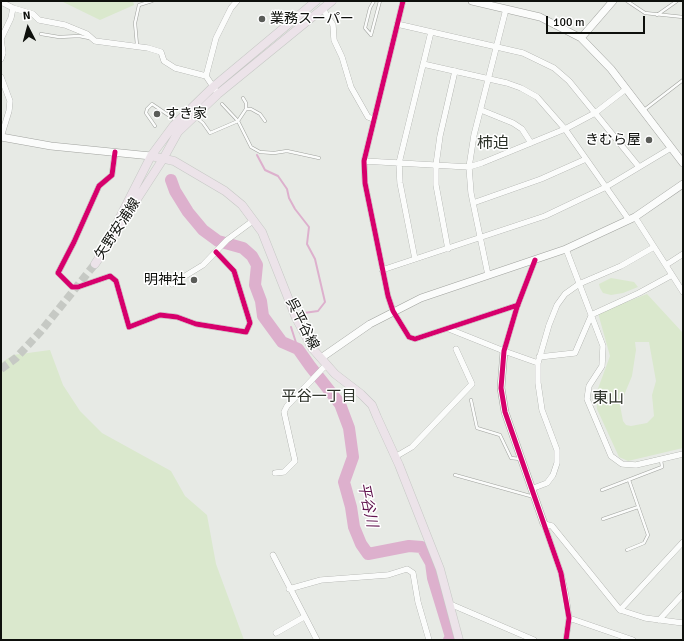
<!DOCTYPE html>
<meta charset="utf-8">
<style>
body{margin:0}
#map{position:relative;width:684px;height:641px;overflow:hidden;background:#e7eae5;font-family:Signika,sans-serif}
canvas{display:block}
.frame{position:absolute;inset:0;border:2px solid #0e100c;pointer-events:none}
.north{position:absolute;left:8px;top:8px;width:40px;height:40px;-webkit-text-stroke:3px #fff;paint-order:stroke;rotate:354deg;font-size:11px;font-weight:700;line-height:16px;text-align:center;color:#0e100c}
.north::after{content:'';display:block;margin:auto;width:14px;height:18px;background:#0e100c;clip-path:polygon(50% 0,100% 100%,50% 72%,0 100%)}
.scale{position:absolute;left:546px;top:16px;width:99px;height:18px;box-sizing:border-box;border:2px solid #0e100c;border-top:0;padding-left:5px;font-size:12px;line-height:14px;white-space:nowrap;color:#0e100c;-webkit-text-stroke:3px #fff;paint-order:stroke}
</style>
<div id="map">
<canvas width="684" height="641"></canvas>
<div class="frame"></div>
<div class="north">N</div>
<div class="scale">100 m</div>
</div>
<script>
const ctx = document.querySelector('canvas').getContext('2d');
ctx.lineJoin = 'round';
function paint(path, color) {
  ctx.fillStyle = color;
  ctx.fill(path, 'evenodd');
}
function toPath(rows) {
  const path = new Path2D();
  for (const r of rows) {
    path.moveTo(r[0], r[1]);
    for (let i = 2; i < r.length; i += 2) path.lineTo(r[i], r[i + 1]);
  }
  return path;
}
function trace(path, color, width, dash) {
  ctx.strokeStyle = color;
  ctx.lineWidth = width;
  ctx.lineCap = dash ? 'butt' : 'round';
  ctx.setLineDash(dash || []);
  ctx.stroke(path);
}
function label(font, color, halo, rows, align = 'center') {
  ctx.font = font + ' Signika,"Noto Sans JP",sans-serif';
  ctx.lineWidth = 3;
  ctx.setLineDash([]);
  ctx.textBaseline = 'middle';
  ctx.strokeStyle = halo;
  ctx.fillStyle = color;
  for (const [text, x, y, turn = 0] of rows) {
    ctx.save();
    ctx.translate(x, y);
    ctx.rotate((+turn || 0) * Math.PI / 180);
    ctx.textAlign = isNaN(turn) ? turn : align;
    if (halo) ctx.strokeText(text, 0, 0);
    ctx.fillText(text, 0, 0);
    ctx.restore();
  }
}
paint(toPath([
 [61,1,133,1,134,5,100,20],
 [611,278,634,282,638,287,623,293,611,295,603,293,600,288,599,284],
 [647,294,683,333,683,448,628,461,619,457,597,409,596,394,610,356,598,313],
 [635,342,649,342,656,381,652,395,654,416,647,423,631,426,626,425,623,421,620,405,632,376,636,350],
 [50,350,63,385,80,411,102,433,171,471,185,496,207,515,216,564,244,640,1,640,1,363,13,355]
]), '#dae8cd');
trace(toPath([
 [257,155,265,170,278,176,287,189,289,198,295,209,309,227,307,244,315,259,325,302,318,311,304,313],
 [291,327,298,349]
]), '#ddb0cd', 2);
trace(toPath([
 [171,180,175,191,188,212,203,230,218,241,243,248,252,256,257,265,255,285,261,301,263,316,282,342,298,349,310,366,340,404,349,428,353,457,344,482,351,507,354,527,361,544,368,554,409,546,422,547,431,563,433,578,451,637,449,640]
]), '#ddb0cd', 12);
trace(toPath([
 [1,369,16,358,41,331,95,264]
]), '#c6c9c4', 8, [8, 4]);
const service = toPath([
 [627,1,645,13,683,17],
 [657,15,677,1],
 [41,34,59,37,79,36,89,38],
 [371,35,365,28,370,8,374,1],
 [371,35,380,1],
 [137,45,135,23,139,5,152,1],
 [243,98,246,103,246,109],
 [222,104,238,121,251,147,260,152,274,153,287,151,319,158],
 [644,110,683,80],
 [197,118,203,123,210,133,238,121,246,109,251,109,260,114,265,121],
 [155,126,146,113,147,109,152,104,177,121],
 [471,400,477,428,500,435,511,458,520,459],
 [455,475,534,497],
 [602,490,662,467,661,460],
 [603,519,638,507],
 [627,550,644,543,648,535,629,480]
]);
const minor = toPath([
 [403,1,364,161,365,183,388,296,393,311,409,337,415,339,518,305],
 [1,2,13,8,11,18,1,39,3,53,1,59],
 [13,8,33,14,39,20,65,25,87,34,95,41,148,48,161,52,164,61,175,68,206,76],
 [323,9,333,25,334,40,342,57,351,87,368,117,373,119],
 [397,24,523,53,554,68,569,81,639,167],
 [423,64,507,83,521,88,537,97,565,129,629,220],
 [1,77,10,101,9,111,1,137],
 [218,94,206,76,216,38,231,8,237,1],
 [481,110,513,123,522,129,531,143],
 [115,152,112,175,99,186,74,242,58,273,72,287,78,287,110,276,116,281,129,327,160,315,177,317,196,324,246,332,250,323,234,271,216,252],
 [364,161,469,167,482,163,565,129,595,113,626,89],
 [473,203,541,179,586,159],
 [635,217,683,292],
 [448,249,436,185,436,165,440,136,455,71],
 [566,249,603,346,602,366,589,386,587,399,611,456,622,464,636,465,683,454],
 [415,259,400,183,399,163,431,32],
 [666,265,683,254],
 [382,270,545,216,606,187,671,148],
 [488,275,471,193,469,167,474,135,506,9],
 [172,284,203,265,227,240,254,220],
 [591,315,639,293,672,275],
 [449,329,504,351,538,363],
 [504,351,517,307,535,260],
 [539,357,575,353,591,316],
 [395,457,412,447,472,384,456,349],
 [275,473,284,472,295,461,284,412,287,406,326,365],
 [531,489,547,483,553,475,557,463,557,450,542,410,538,383,538,363,549,325,557,305,565,294,579,284,621,266,654,247],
 [544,524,552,526,620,610,645,618,683,623],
 [544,524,561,573,566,596,569,618,566,640],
 [273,555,317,640],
 [289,589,321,580,388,575,407,569,413,573,418,602,429,640],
 [450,604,534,640],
 [620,610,683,542],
 [569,618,633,640],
 [659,620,683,594],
 [276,633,304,617]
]);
const tertiary = toPath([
 [472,1,540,17,581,38,611,69,683,163],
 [581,38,613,1],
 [1,137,51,146,151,156],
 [504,351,501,388,505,412,544,524],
 [321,358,370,324,421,298,566,249,635,217,683,184]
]);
const primary = toPath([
 [151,156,174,161,225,191,242,205,262,232,296,318,312,348,335,374,361,394,372,405,377,417,399,465,440,569,459,640],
 [117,223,151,156,174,125,213,87,316,1],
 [95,264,163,159,178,132,218,94,332,1]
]);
trace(service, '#a0a29e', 3.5);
trace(minor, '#a0a29e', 6);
trace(tertiary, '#a0a29e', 8);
trace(primary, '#c6c8c5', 9);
trace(service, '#fbfcfb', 2.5);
trace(minor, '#fbfcfb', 5.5);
trace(tertiary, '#fbfcfb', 7);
trace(primary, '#ece3e9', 8);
trace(toPath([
 [403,1,364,161,365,183,388,296,393,311,409,337,415,339,518,305],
 [115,152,112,175,99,186,74,242,58,273,72,287,78,287,110,276,116,281,129,327,160,315,177,317,196,324,246,332,250,323,234,271,216,252],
 [535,260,517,307,504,351,501,388,505,412,561,573,569,618,566,640]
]), '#d6006c', 5);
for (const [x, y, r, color] of [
 [262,19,4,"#5a5c58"],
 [157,114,4,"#5a5c58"],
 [649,140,4,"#5a5c58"],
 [194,280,4,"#5a5c58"]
]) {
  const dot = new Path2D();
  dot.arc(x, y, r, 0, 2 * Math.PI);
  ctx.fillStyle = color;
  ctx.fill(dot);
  trace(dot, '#fff', 1.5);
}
label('14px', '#0e100c', '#fff', [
 ["業務スーパー",270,19],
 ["すき家",165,114],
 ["きむら屋",641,140,"right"],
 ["明神社",186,280,"right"]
], 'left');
label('14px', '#0e100c', '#fff', [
 ["矢野安浦線",118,229,-57],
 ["呉平谷線",302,324,63]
]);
label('15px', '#2c3128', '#fff', [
 ["平谷一丁目",319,397]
]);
label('italic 15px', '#621650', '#fff', [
 ["平谷川",367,505,78]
]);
label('16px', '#2c3128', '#fff', [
 ["柿迫",493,144],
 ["東山",608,399]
]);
</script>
